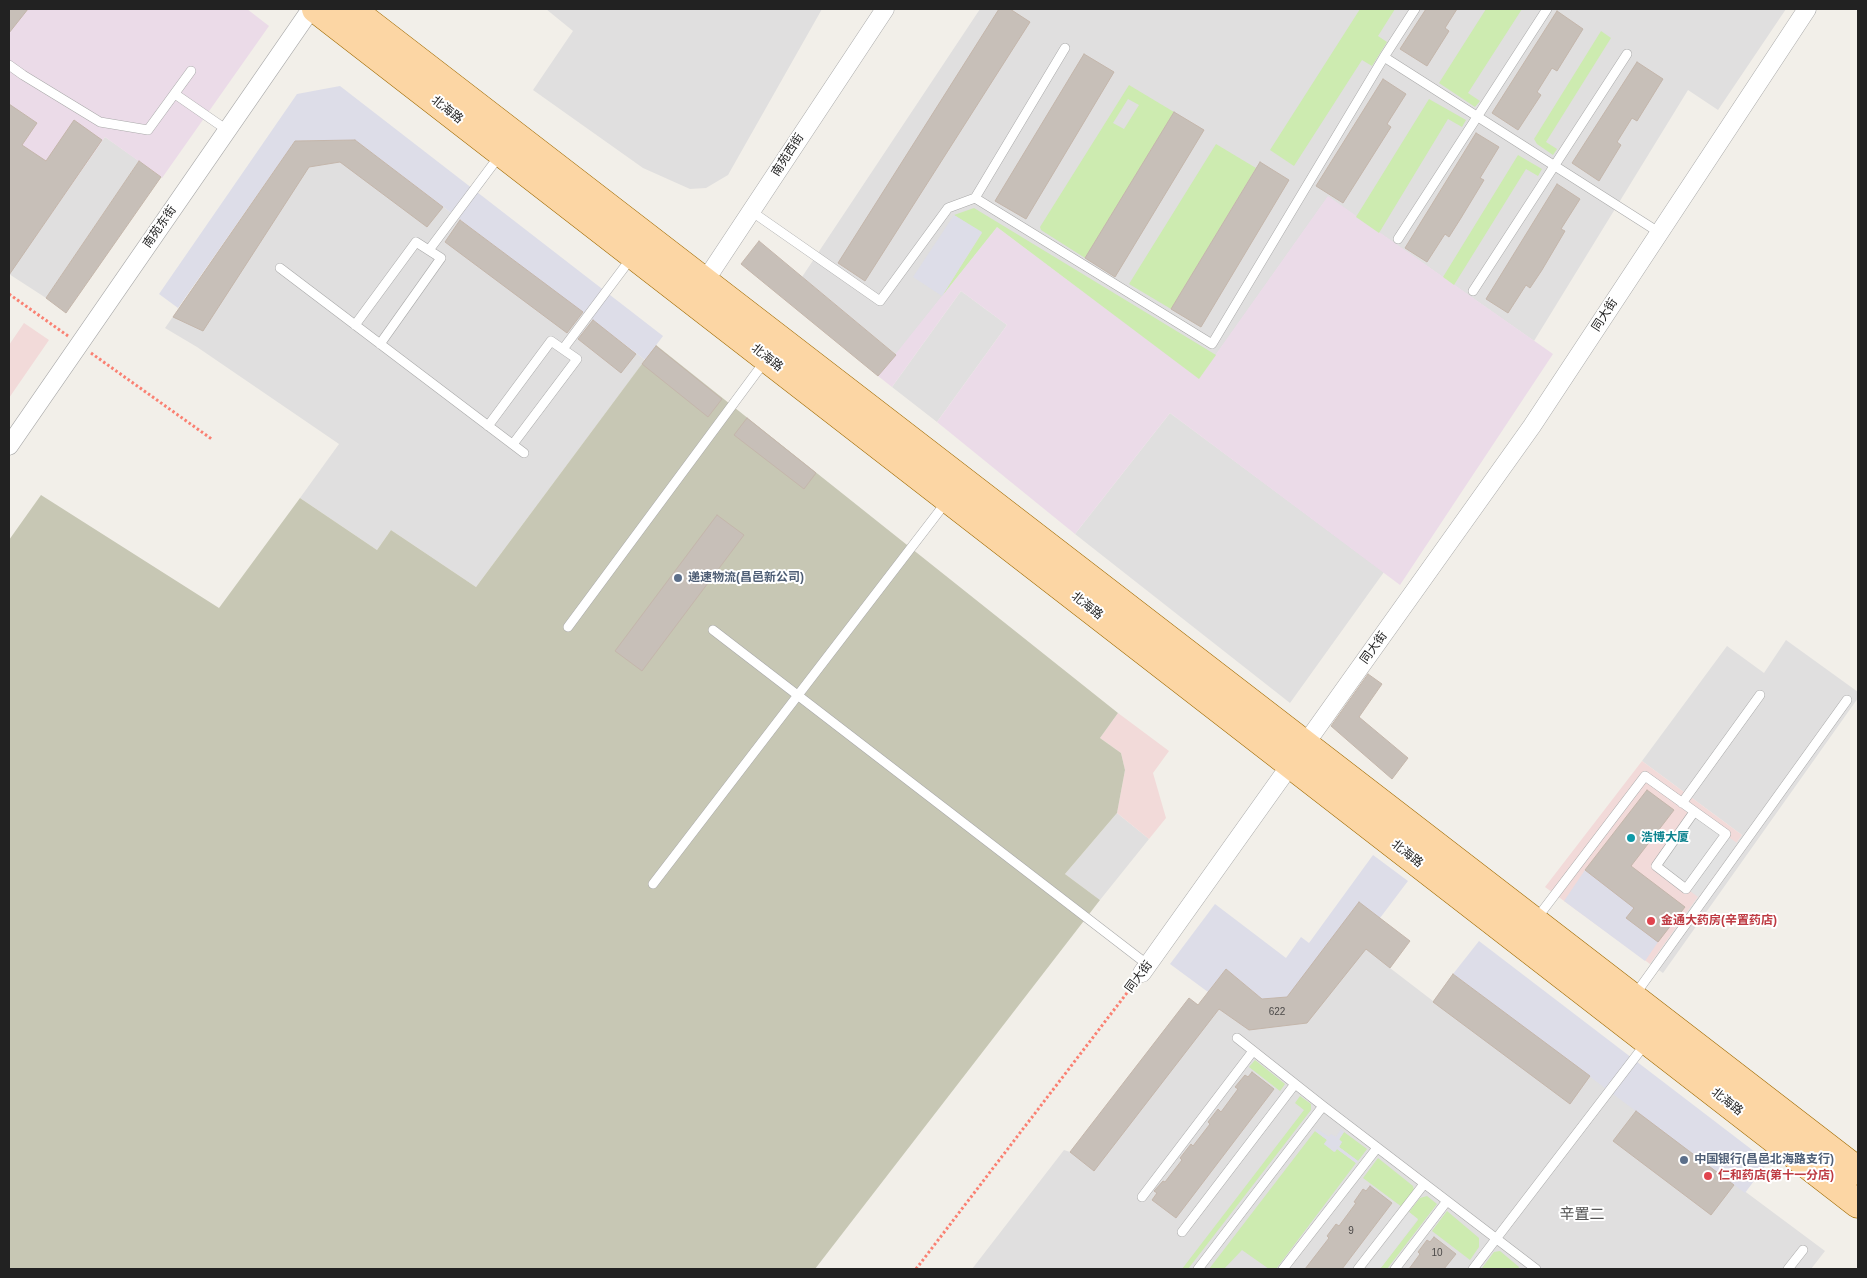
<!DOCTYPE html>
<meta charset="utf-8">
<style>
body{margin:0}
#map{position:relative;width:1867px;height:1278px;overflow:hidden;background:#f2efe9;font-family:Helvetica,sans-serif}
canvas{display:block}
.frame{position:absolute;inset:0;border:10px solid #222;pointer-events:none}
</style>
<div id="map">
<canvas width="1867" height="1278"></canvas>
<div class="frame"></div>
</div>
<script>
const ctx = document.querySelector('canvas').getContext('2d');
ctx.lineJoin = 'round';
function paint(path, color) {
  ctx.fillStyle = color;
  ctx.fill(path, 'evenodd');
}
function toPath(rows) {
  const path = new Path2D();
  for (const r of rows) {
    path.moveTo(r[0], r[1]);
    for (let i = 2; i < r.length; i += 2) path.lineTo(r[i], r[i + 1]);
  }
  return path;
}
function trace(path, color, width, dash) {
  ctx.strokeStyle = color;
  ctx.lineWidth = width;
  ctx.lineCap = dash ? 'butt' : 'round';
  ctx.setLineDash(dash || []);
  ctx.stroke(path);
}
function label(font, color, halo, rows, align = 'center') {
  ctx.font = font + ' Helvetica,"Noto Sans SC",sans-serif';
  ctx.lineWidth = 4;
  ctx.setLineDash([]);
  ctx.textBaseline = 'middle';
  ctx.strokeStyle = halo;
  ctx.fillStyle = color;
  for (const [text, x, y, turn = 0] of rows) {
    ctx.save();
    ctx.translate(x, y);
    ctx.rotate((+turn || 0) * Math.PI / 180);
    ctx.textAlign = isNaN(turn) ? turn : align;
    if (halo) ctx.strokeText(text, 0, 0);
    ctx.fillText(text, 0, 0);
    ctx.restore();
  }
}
paint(toPath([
 [546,9,822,9,728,175,706,188,690,189,643,168,533,90,573,31],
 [980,9,1786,9,1718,110,1688,90,1534,341,1328,197,1199,379,997,227,896,355,802,277],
 [105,137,139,161,46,298,9,274],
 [355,140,645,360,476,587,391,530,377,550,300,498,339,444,197,347,165,328,295,141],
 [961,291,1007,325,937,422,892,387],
 [1170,413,1384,572,1290,703,1075,534],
 [1786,640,1858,692,1858,698,1663,973,1650,964,1742,835,1642,761,1727,646,1764,673],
 [1117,813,1149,839,1100,900,1065,874],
 [1359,902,1410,941,1390,968,1433,1001,1453,974,1825,1251,1811,1269,972,1269,1064,1150,1070,1152,1189,998,1198,1005,1226,969,1262,999]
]), '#e0dfdf');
paint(toPath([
 [24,323,49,340,9,398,9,345],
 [1118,713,1169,751,1153,773,1166,818,1149,839,1117,813,1125,770,1121,753,1100,738],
 [1642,761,1742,835,1650,964,1545,887]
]), '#f2dad9');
paint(toPath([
 [9,9,247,9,269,26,162,178,105,137,9,274],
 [1328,196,1553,354,1400,585,1170,413,1075,534,937,422,1007,325,961,291,892,387,878,376,997,227,1199,378]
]), '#ebdbe8');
paint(toPath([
 [656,345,1118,713,1100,738,1121,753,1125,770,1117,813,1065,874,1100,900,815,1269,9,1269,9,540,41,495,219,608,300,498,377,550,391,530,476,587]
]), '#c7c7b4');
paint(toPath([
 [1360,9,1395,9,1378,36,1387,42,1372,66,1362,60,1294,166,1270,150],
 [1486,9,1522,9,1468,93,1480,101,1475,107,1439,83],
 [1601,31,1611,38,1546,142,1557,149,1553,155,1537,144,1534,139],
 [1129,85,1174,112,1085,258,1041,230,1040,227],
 [1128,99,1139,105,1124,129,1113,123],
 [1429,99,1466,120,1462,127,1448,119,1379,233,1356,217],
 [1216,144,1256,168,1171,309,1129,284],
 [1518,155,1542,169,1538,176,1526,169,1454,285,1443,277],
 [974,208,1216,355,1199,379,997,227,942,296,982,233,954,215],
 [1255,1060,1285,1084,1280,1091,1249,1067],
 [1300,1096,1311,1104,1311,1110,1188,1269,1182,1269,1304,1110,1295,1103],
 [1315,1131,1327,1140,1324,1144,1334,1152,1337,1149,1356,1163,1276,1269,1269,1269,1242,1250,1224,1269,1209,1269],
 [1344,1132,1367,1149,1358,1161,1339,1147,1342,1142,1339,1140],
 [1378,1158,1413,1186,1414,1191,1402,1207,1363,1178],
 [1427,1196,1437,1204,1387,1269,1380,1269,1418,1220,1409,1212,1420,1198],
 [1447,1211,1479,1238,1479,1247,1470,1260,1432,1231],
 [1500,1251,1519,1267,1518,1269,1484,1269,1482,1268,1494,1252]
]), '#cdebb0');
paint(toPath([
 [1694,812,1737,843,1698,897,1656,866],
 [1409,1212,1418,1219,1380,1269,1365,1269]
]), '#e2e2e2');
paint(toPath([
 [340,86,663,336,645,360,355,140,295,141,178,308,159,294,297,94],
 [954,215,982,232,942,296,913,277],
 [1373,855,1408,881,1380,918,1287,997,1262,999,1226,969,1208,992,1170,964,1215,904,1286,958,1301,937,1309,943],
 [1585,870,1634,908,1626,918,1658,942,1645,961,1564,901],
 [1479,941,1768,1162,1745,1193,1453,974],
 [1317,1129,1329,1137,1331,1134,1336,1137,1341,1129,1344,1132,1339,1139,1342,1142,1339,1147,1358,1161,1356,1163,1337,1149,1335,1152,1324,1144,1327,1140,1315,1131]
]), '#dddde8');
const building = toPath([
 [9,9,28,9,9,33,9,9],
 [999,9,1010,9,1030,22,865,281,838,263,999,9],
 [1426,9,1457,9,1445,28,1449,31,1427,66,1400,49,1426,9],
 [1557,11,1583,29,1557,71,1552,68,1537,92,1541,95,1518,130,1492,113,1557,11],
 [1084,54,1114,72,1026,219,995,201,1084,54],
 [1637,62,1663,79,1637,121,1632,118,1617,142,1621,145,1599,181,1572,163,1637,62],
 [1383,79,1406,94,1387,124,1391,127,1343,203,1316,186,1383,79],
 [9,104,37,123,22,145,46,161,74,120,102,140,9,275,9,104],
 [1174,112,1204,130,1115,277,1085,258,1174,112],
 [1476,133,1499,147,1480,178,1484,180,1461,218,1449,237,1445,234,1427,262,1405,248,1476,133],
 [355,140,443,207,427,227,340,162,309,167,203,331,173,317,295,141,355,140],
 [139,161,161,177,66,313,46,298,139,161],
 [1260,162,1289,180,1201,327,1171,309,1260,162],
 [1557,184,1580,199,1561,229,1565,231,1542,270,1530,288,1526,285,1508,313,1486,299,1557,184],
 [460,220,583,312,567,333,445,242,460,220],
 [759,241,896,355,878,376,741,264,759,241],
 [593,320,636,354,621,373,578,339,593,320],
 [656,346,722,399,708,417,642,364,656,346],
 [747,418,816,473,804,489,734,435,747,418],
 [717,515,744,535,642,671,615,651,717,515],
 [1368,674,1382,684,1359,717,1408,758,1392,779,1331,726,1368,674],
 [1647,790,1674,810,1631,866,1685,907,1658,942,1626,918,1634,908,1585,870,1647,790],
 [1359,902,1410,941,1390,968,1366,949,1307,1023,1249,1030,1219,1009,1094,1171,1070,1152,1189,998,1198,1005,1226,969,1262,999,1287,997,1359,902],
 [1453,974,1590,1076,1570,1104,1433,1002,1453,974],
 [1252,1072,1274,1089,1176,1218,1152,1200,1157,1193,1154,1191,1163,1181,1165,1182,1182,1160,1180,1158,1191,1144,1193,1146,1210,1124,1208,1122,1218,1109,1221,1112,1238,1089,1235,1087,1245,1075,1248,1077,1252,1072],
 [1636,1111,1734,1185,1711,1215,1613,1141,1636,1111],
 [1370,1186,1392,1203,1342,1269,1305,1269,1329,1238,1327,1236,1336,1224,1339,1226,1356,1203,1354,1202,1363,1189,1366,1191,1370,1186],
 [1434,1237,1456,1254,1444,1269,1409,1269,1420,1254,1418,1252,1427,1240,1430,1242,1434,1237]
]);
paint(building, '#c7bfb8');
trace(building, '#c4b6ab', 1);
const service = toPath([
 [1384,57,1415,9],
 [9,65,23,75,100,122,148,130,191,71],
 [175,94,227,130],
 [975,198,1065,48],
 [751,211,880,301,948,208,975,198,1212,344,1384,57,1660,233],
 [1398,239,1547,9],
 [429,250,500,155],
 [280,268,524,453],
 [1473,291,1627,54],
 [355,325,416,242,441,258,380,344],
 [563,349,632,257],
 [488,426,551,341,577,359,513,444],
 [568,627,765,361],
 [713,630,1148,965],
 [1682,803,1760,695],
 [653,884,947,501],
 [1537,918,1645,776,1726,834,1686,889,1656,866,1694,812],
 [1634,996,1847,700],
 [1237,1038,1323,1106,1536,1269],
 [1142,1197,1253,1051],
 [1182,1232,1295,1084],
 [1198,1269,1323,1106],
 [1283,1269,1377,1148],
 [1358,1269,1424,1184],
 [1395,1269,1447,1201],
 [1473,1269,1646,1043],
 [1788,1269,1803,1250]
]);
const minor = toPath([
 [699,290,885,9],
 [9,446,311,9],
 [1142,973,1532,426,1807,9]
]);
const primary = toPath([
 [316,9,1858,1204],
 [351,9,1858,1171]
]);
trace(service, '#a9a9a9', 10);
trace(minor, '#a9a9a9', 19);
trace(primary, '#a06b00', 29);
trace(toPath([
 [9,294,68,336],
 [91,353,213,440],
 [916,1269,1133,985]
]), '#fa8072', 3, [2.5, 2.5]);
trace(service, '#fff', 9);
trace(minor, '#fff', 18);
trace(primary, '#fcd6a4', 28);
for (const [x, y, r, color] of [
 [678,578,5,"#5c6f8a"],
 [1631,838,5,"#0f9aa8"],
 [1651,921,5,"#e0444e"],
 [1684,1160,5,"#5c6f8a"],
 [1708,1176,5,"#e0444e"]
]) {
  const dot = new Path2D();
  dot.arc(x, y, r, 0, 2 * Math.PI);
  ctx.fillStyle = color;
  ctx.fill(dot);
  trace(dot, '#fff', 2);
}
label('10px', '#4b4948', null, [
 ["622",1277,1012],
 ["9",1351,1231],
 ["10",1437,1253]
]);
label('12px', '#222', '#fff', [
 ["北海路",447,110,38],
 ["南苑西街",788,155,-57],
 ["南苑东街",160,227,-55],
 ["同大街",1605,315,-57],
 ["北海路",767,358,38],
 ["北海路",1087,606,38],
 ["同大街",1374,648,-54],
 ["北海路",1407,854,38],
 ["同大街",1139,977,-53],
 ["北海路",1727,1102,38]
]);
label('bold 12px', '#4e5e75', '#fff', [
 ["递速物流(昌邑新公司)",688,578],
 ["中国银行(昌邑北海路支行)",1694,1160]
], 'left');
label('bold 12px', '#0d838f', '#fff', [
 ["浩博大厦",1641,838]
], 'left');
label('bold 12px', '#be3a42', '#fff', [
 ["金通大药房(辛置药店)",1661,921],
 ["仁和药店(第十一分店)",1718,1176]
], 'left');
label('15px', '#555', '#fff', [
 ["辛置二",1582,1215]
]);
</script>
